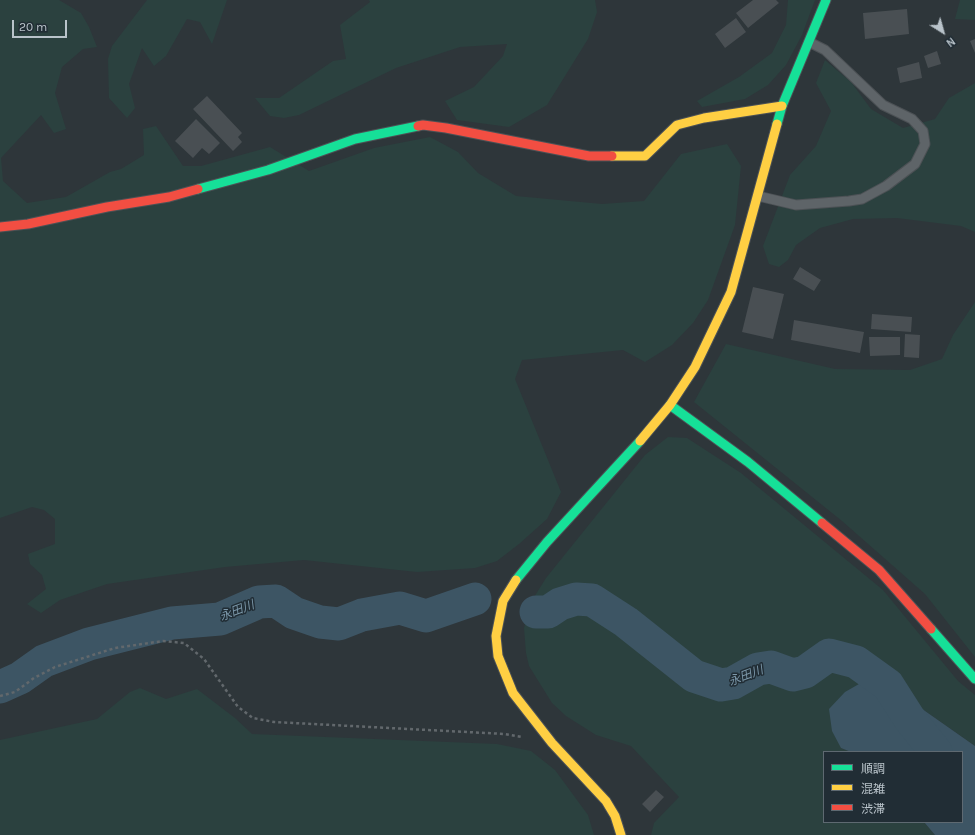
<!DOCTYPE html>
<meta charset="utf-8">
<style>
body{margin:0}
#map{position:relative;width:975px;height:835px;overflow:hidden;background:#2e363a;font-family:Karla,"Noto Sans JP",sans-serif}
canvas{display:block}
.legend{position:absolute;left:823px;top:751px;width:140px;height:72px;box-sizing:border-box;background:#212d35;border:1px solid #5e6971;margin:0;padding:5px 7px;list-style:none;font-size:12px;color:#b9c3ca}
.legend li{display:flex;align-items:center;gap:8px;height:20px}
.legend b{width:20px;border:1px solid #5e6971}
.north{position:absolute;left:923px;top:12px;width:40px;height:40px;-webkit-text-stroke:3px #212d35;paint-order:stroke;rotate:143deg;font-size:11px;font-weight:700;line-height:16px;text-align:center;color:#b9c3ca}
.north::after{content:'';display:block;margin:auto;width:14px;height:18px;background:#b9c3ca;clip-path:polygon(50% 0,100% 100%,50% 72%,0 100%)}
.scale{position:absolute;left:12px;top:20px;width:55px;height:18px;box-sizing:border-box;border:2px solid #b9c3ca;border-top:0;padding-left:5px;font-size:12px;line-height:14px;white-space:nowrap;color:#b9c3ca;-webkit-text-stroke:3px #212d35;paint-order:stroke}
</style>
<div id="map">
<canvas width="975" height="835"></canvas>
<ul class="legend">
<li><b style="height:5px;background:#16e098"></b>順調</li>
<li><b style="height:5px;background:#ffcf43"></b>混雑</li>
<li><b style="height:5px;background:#f24e42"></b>渋滞</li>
</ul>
<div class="north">N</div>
<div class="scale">20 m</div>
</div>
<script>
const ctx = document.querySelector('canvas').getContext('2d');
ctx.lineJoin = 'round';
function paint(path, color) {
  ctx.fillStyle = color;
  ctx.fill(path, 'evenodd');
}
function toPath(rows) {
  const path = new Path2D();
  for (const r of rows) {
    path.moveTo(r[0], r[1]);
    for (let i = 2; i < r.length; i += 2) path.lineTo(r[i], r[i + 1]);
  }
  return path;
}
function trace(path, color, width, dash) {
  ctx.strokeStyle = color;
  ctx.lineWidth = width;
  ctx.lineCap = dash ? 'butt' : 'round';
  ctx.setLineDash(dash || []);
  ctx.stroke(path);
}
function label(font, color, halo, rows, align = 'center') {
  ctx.font = font + ' Karla,"Noto Sans JP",sans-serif';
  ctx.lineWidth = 3;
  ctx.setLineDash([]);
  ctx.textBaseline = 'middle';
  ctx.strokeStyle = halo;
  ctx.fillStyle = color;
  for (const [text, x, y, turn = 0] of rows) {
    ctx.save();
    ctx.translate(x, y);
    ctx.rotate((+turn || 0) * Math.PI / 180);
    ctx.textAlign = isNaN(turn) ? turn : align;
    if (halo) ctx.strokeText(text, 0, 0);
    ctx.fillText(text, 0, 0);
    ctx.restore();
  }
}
paint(toPath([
 [0,0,59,0,81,13,89,27,97,47,83,49,62,67,55,93,66,129,54,133,41,115,1,158,3,181,27,203,66,197,110,172,121,169,144,155,143,129,156,126,183,166,201,166,270,147,309,171,374,148,430,137,458,152,478,173,516,196,602,204,644,201,681,154,727,144,741,166,735,225,708,300,693,323,672,345,645,362,623,350,522,360,515,379,561,492,547,519,519,544,497,561,475,568,417,572,304,560,225,567,107,584,60,600,41,613,27,604,46,589,42,575,30,564,28,554,55,544,55,519,44,510,32,507,0,518],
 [147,0,227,0,212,44,200,22,187,19,166,56,154,66,142,48,129,84,135,108,127,118,109,98,108,59,112,46],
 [369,0,595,0,597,12,588,39,547,105,509,127,457,120,445,101,474,87,503,56,507,44,460,47,396,68,299,115,284,118,270,116,255,98,279,98,333,61,346,59,340,25,370,2],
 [788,0,815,0,802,35,786,65,768,85,745,99,702,107,697,101,739,77,772,53,786,25],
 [960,0,975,0,975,20,955,19],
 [825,60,851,82,871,109,903,128,935,119,949,98,975,83,975,232,961,226,897,218,853,219,820,228,796,245,788,260,779,267,769,264,763,246,790,175,816,146,831,111,816,83],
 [975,302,975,657,925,594,842,521,694,402,726,344,835,369,910,370,942,359,953,335],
 [668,437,687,438,741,473,883,590,958,681,975,695,975,746,888,685,841,748,851,752,824,752,824,822,924,822,935,835,651,835,654,823,679,797,631,746,596,735,566,716,552,703,529,666,526,653,524,628,531,602,546,578,645,455],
 [140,688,166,699,197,689,235,718,252,734,497,744,531,751,555,770,588,815,594,835,0,835,0,740,97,719,130,692]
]), '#2b413f');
paint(toPath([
 [866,680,888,685,975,746,975,835,935,835,924,822,962,822,962,752,851,752,841,748,832,731,829,709,845,692]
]), '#3d5564');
trace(toPath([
 [536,612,548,612,560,604,576,599,592,600,626,622,694,676,721,685,733,683,758,669,771,667,793,675,805,672,829,655,856,662,888,685,909,718,936,752],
 [0,687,20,678,44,661,89,644,172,623,220,619,259,602,276,601,294,613,320,622,339,624,362,615,400,608,426,616,475,599]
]), '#3d5564', 33);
paint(toPath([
 [753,0,776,0,779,3,748,28,736,13],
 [907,9,909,34,865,39,863,13],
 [736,18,746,32,725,48,715,34],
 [975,39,975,53,970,41],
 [937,51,941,64,928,68,924,56],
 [919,62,922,78,900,83,897,68],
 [207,96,242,133,238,137,242,142,233,151,193,109],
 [196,119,220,143,209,154,202,148,193,158,175,141],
 [800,267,821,280,814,291,793,279],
 [753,287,784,294,773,339,742,332],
 [872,314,912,317,911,332,871,329],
 [794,320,864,332,860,353,791,340],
 [905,334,920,335,919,358,904,357],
 [869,337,900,337,900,355,870,356],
 [656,790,664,797,650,812,642,804]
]), '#494f53');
const lane = toPath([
 [758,196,796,205,849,201,862,199,886,186,915,164,925,144,923,131,912,119,883,105,825,50,809,42]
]);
const fast = toPath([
 [777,124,782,106,826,0],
 [198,189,268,170,355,139,418,126],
 [670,405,748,462,822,523],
 [516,580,547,542,640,441],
 [931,629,975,679]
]);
const slow = toPath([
 [612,156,645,156,677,125,704,118,782,106],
 [640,441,670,405,695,367,731,292,777,124],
 [516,580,503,601,496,636,498,656,513,693,552,743,606,801,615,816,621,835]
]);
const jam = toPath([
 [418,126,423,125,446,128,589,156,612,156],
 [0,227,28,224,107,207,169,197,198,189],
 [822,523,879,570,931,629]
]);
trace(lane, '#4c5155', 11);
trace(fast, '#4c5155', 11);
trace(slow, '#4c5155', 11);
trace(jam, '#4c5155', 11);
trace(toPath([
 [0,696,15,692,34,678,55,667,115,648,163,641,184,643,204,659,238,707,253,718,274,722,505,734,522,737]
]), '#62686c', 2.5, [3, 3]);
trace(lane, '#5e6468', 9);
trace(fast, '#16e098', 9);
trace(slow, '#ffcf43', 9);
trace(jam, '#f24e42', 9);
label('italic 12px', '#7c98aa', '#212d35', [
 ["永田川",237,611,-21],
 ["永田川",746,676,-21]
]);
</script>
